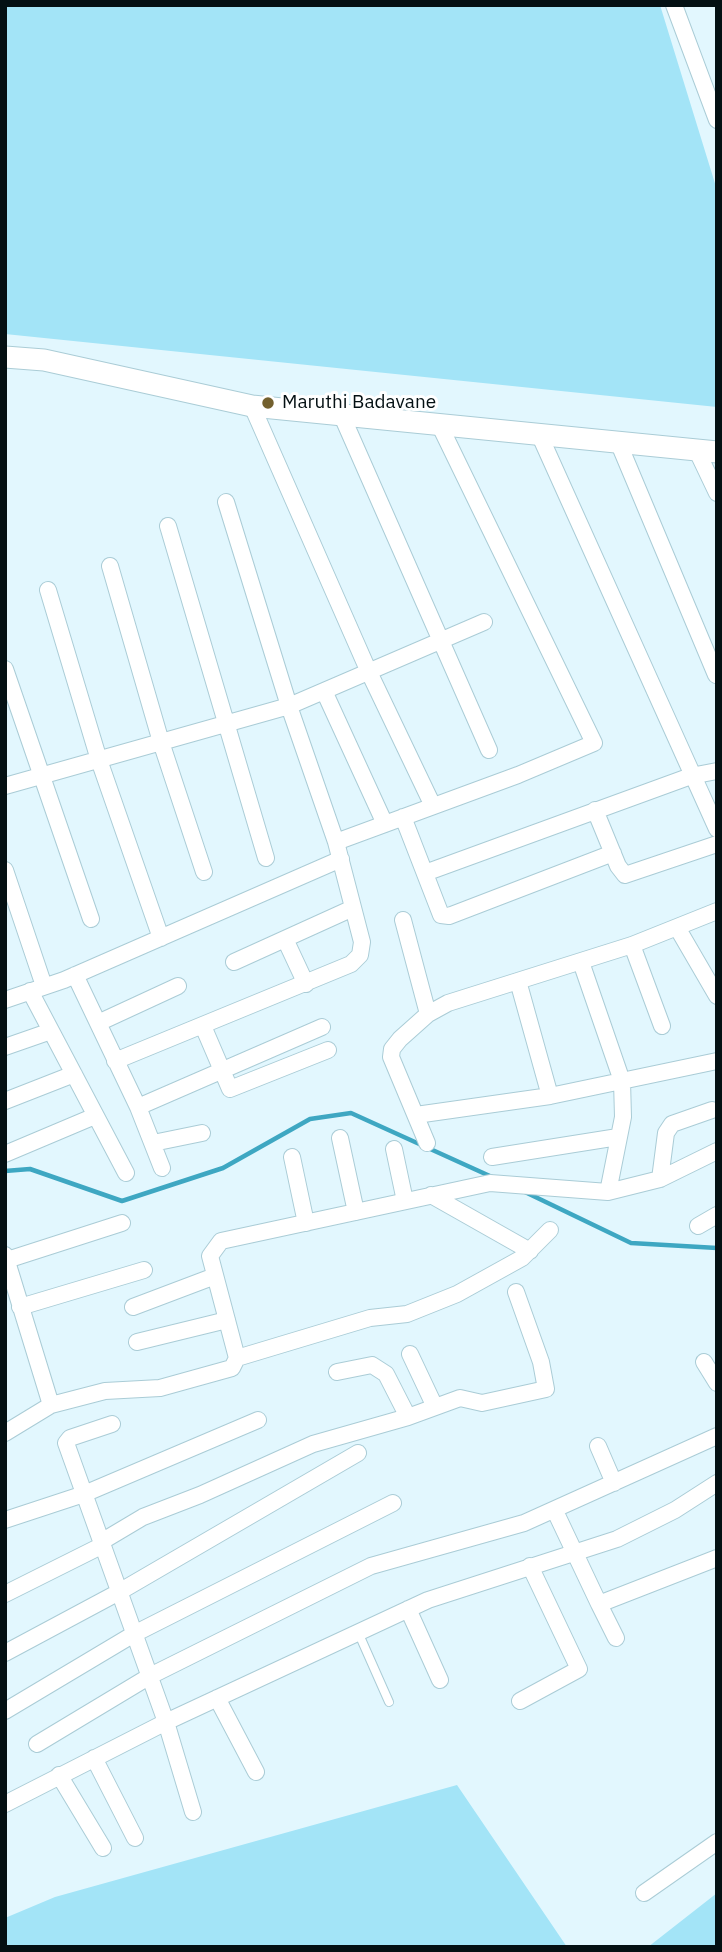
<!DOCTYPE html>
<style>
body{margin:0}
#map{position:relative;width:722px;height:1952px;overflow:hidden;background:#e2f7fe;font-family:"IBM Plex Sans",sans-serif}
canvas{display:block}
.frame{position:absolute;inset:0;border:7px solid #041013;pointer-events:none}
</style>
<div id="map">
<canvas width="722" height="1952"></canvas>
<div class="frame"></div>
</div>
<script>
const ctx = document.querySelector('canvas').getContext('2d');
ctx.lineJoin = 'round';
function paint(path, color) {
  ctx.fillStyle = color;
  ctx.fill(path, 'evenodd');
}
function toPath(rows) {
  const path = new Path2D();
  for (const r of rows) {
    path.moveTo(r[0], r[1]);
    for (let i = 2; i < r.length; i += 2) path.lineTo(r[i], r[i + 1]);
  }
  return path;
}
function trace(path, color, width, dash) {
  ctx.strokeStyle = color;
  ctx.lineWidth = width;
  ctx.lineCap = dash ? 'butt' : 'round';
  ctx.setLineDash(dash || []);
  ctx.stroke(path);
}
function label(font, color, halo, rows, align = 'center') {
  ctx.font = font + ' "IBM Plex Sans",sans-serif';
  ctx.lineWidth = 6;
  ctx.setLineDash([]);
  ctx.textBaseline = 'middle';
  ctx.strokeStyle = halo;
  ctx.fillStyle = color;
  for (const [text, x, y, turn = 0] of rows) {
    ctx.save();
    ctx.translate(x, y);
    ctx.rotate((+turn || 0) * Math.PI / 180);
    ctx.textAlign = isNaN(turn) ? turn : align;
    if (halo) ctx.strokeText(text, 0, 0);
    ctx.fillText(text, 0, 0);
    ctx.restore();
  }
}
paint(toPath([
 [5,5,660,5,717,190,717,407,5,334],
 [457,1785,567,1947,5,1947,5,1918,55,1897],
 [717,1893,717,1947,648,1947]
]), '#a3e4f7');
trace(toPath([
 [5,1171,30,1169,122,1201,223,1168,310,1119,351,1113,492,1177],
 [525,1192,631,1243,717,1248]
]), '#3ea7c2', 4.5);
const lane = toPath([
 [358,1632,389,1702]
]);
const street = toPath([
 [674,5,717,120],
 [252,406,368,670,433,806],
 [342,416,489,750],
 [540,436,717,829],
 [619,444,716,675],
 [697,451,717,493],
 [168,526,266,858],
 [110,566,161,742,204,872],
 [48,590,99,760,161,938],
 [5,669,91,919],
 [324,691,385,824],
 [5,786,289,706,484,622],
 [595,810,618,866,625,875,717,844],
 [403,817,441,915,449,916,613,853],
 [336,842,518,775,594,743,440,426],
 [5,870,44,986],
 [425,873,691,776,717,771],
 [403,920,428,1014],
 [678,929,717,996],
 [285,939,306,984],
 [632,945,662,1026],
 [234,962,353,908],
 [581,962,622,1081,623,1117,608,1192],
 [75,975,138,1107,162,1168],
 [518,981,550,1096],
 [30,991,126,1173],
 [5,1000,64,980,341,859],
 [98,1023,178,986],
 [203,1026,230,1089,328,1050],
 [5,1047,51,1031],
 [115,1061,351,964,360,955,362,942,336,842,289,706,226,502],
 [5,1101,74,1074],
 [138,1107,322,1027],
 [416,1115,550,1096,717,1061],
 [340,1138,356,1212],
 [153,1143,202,1133],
 [427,1143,391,1057,392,1049,400,1039,428,1014,448,1003,632,945,717,911],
 [394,1149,405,1201],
 [5,1154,95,1116],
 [292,1157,306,1223],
 [492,1157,618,1137],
 [660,1179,666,1133,672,1124,712,1110],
 [431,1195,530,1251],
 [698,1226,717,1215],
 [5,1255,51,1405],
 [7,1260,122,1223],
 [20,1307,144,1270],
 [133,1307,215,1276],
 [137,1342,227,1320],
 [410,1354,435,1407],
 [237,1358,370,1318,407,1314,457,1294,522,1258,550,1230],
 [704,1362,717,1383],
 [337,1372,372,1365,386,1374,408,1417],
 [112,1424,70,1438,66,1443,166,1722,193,1812],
 [5,1433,51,1405,105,1391,160,1388,232,1368,237,1358,210,1256,221,1241,490,1183,608,1192,660,1179,717,1151],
 [598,1446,614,1483],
 [555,1511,599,1604,717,1558],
 [5,1520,84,1494,258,1420],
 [101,1542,143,1517,200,1495,313,1444,408,1417,460,1398,482,1403,546,1389,541,1362,516,1292],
 [5,1594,103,1545],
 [599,1604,616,1638],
 [408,1609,440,1680],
 [5,1653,119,1592,358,1453],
 [217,1698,256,1772],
 [520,1701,579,1669,530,1566],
 [5,1711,134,1634,393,1503],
 [37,1744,150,1676,371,1566,524,1523,717,1436],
 [94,1758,135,1838],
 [59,1775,103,1848],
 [5,1804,166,1722,428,1600,617,1539,675,1510,717,1483],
 [644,1893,717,1842]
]);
const secondary = toPath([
 [5,357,44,360,252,406,717,452]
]);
trace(lane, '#aaccd6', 10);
trace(street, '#aaccd6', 18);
trace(secondary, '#aaccd6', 23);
trace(lane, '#fff', 8);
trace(street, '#fff', 16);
trace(secondary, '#fff', 21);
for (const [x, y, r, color] of [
 [268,403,7,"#73602e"]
]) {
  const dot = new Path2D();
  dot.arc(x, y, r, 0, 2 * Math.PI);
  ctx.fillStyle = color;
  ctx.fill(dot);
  trace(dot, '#fff', 2.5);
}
label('19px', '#041013', '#fff', [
 ["Maruthi Badavane",282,403]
], 'left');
</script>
